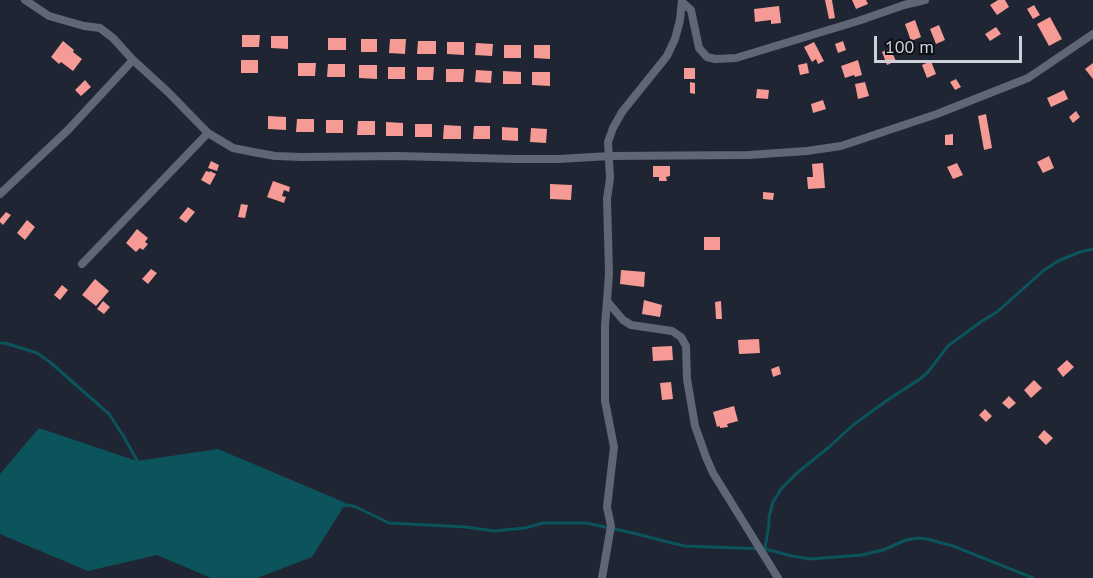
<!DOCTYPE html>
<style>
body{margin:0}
#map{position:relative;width:1093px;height:578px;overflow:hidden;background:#1f2533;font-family:"PT Sans",sans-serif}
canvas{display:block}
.scale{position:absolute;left:874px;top:36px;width:148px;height:27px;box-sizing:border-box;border:3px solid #cdd1da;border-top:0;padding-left:8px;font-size:18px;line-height:21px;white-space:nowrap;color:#cdd1da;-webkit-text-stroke:4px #0c0f14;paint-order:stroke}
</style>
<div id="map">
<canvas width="1093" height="578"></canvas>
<div class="scale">100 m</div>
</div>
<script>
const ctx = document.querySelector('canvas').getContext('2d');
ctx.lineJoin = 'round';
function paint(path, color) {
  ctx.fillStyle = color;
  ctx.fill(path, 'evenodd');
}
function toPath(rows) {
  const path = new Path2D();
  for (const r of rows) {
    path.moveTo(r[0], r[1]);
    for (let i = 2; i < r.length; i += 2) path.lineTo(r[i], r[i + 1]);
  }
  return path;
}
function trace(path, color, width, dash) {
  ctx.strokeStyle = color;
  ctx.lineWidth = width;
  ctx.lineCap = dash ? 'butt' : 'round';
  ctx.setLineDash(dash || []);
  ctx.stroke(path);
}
paint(toPath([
 [39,428,137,461,218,449,346,503,312,557,257,578,211,578,157,555,88,571,0,534,0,474]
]), '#0b545c');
trace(toPath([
 [0,343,5,343,37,353,50,362,109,414,124,437,138,462],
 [343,506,348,505,356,507,389,523,466,527,494,531,525,528,543,523,586,523,633,533,684,546,765,549,792,556,810,559,862,555,883,550,906,540,918,538,927,539,953,546,1033,578],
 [765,548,769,524,769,517,773,502,781,489,797,473,829,447,853,425,889,399,920,379,928,372,948,346,982,321,997,312,1043,271,1058,261,1080,252,1093,249]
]), '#0b545c', 3);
paint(toPath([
 [825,0,832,0,835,18,829,19],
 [852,0,866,0,868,4,856,9],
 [998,0,1005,0,1009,7,997,15,990,5],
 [1034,5,1040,15,1033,19,1027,9],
 [779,6,781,23,771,24,771,20,755,22,754,9],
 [1050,17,1062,39,1049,46,1037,24],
 [915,20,921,37,911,41,905,24],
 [939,25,945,40,936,44,930,29],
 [996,27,1001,34,990,41,985,34],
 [242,35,260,35,259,47,242,47],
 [271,36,288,36,288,49,271,48],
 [328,38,346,38,346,50,328,50],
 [361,39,377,39,377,52,361,52],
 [390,39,406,39,405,54,389,53],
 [63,41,74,50,73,52,82,59,73,71,61,62,59,64,51,57],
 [418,41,436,41,436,54,417,54],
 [843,41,846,50,838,53,835,44],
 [447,42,464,42,464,55,447,54],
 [814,42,824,61,818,64,816,59,812,62,804,47],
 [476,43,493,44,492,56,475,55],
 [504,45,521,45,521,58,504,58],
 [534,45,550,45,550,59,534,58],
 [890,48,896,61,887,65,882,52],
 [241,60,258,60,258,73,241,73],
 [858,60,862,75,855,77,854,75,845,78,841,66],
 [931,61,936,74,927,78,922,65],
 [298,63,316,63,315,76,298,76],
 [807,63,809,73,800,75,798,65],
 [1093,63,1093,79,1085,69],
 [328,64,345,64,345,77,327,77],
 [359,65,377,65,377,79,359,78],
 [388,67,405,67,405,79,388,79],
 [417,67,434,67,433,80,417,80],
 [684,68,695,68,695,79,684,79],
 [446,69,464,69,463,82,446,82],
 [476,70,492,71,491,83,475,82],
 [503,71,521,72,521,84,503,84],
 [532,72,550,72,550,86,532,85],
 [956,79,961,87,955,90,950,82],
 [85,80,91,87,81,96,75,90],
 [690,82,695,83,695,94,690,93],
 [865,82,869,96,858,99,855,84],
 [757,89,769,90,768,99,756,98],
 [1064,90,1068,99,1051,107,1047,98],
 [823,100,826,109,813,113,811,104],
 [1076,111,1080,117,1073,123,1069,117],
 [986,114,992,148,984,150,978,116],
 [268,116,286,117,286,130,268,129],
 [297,119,314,119,314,132,296,132],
 [326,120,343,120,343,133,326,133],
 [358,121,375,121,375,135,357,135],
 [386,122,403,123,403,136,386,136],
 [415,124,432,124,432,137,415,137],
 [444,125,461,126,461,139,443,139],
 [474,126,490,126,490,139,473,139],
 [502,127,518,128,518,141,502,140],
 [531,128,547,129,546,143,530,142],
 [953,134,953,145,945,145,945,135],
 [1049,156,1054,168,1043,173,1037,162],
 [211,161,219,165,217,171,208,168],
 [823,163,825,188,808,189,807,177,813,177,812,164],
 [957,163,963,175,953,179,947,167],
 [653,166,670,166,670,176,666,177,667,181,659,181,659,177,653,177],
 [206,171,210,172,210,171,216,174,210,185,201,180],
 [273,181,290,187,289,192,284,190,282,196,286,197,284,203,267,197],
 [550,184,572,185,571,200,550,199],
 [763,192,774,193,773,200,763,199],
 [241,204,248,205,245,218,238,217],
 [188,207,195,212,186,223,179,218],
 [6,212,11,215,3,225,0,222,0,219],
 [27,220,35,227,25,240,17,233],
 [137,229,148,238,145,242,148,244,143,250,140,248,136,252,126,243],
 [704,237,720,237,720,250,704,250],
 [151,269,157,273,148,284,142,279],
 [621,270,645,272,644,287,620,284],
 [95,279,109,291,96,306,82,295],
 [62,285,68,290,60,300,54,295],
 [644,300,662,305,660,317,642,314],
 [103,301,110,307,104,314,97,309],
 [721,301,722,319,716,319,715,302],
 [759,339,760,353,739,354,738,340],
 [672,346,673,360,653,361,652,347],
 [1067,360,1074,367,1063,377,1057,369],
 [779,366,781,374,773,377,771,369],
 [1034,380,1042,388,1031,398,1024,390],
 [671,382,673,399,662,400,660,383],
 [1009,396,1016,403,1009,409,1002,403],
 [734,406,738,421,727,424,728,427,720,428,720,426,717,427,713,412],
 [985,409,992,416,986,422,979,415],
 [1044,430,1053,438,1046,445,1038,437]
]), '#f69a95');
trace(toPath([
 [25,0,49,16,84,26,100,28,113,38,133,60,168,92,208,133,233,148,253,152,275,156,302,157,397,156,515,159,559,159,609,156,748,155,807,151,841,146,937,114,1028,78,1093,34],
 [682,0,680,20,675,39,667,56,622,112,613,128,608,142,610,178,607,199,609,273,607,301,623,320,631,325,672,331,681,337,686,346,687,379,695,426,706,457,713,473,778,578],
 [682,2,691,10,699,48,707,57,715,59,736,58,858,21,904,5,925,0],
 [0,194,68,130,133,60],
 [82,264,208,133],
 [602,578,611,526,607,507,614,447,605,401,605,325,607,301]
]), '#5f6676', 8);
</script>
